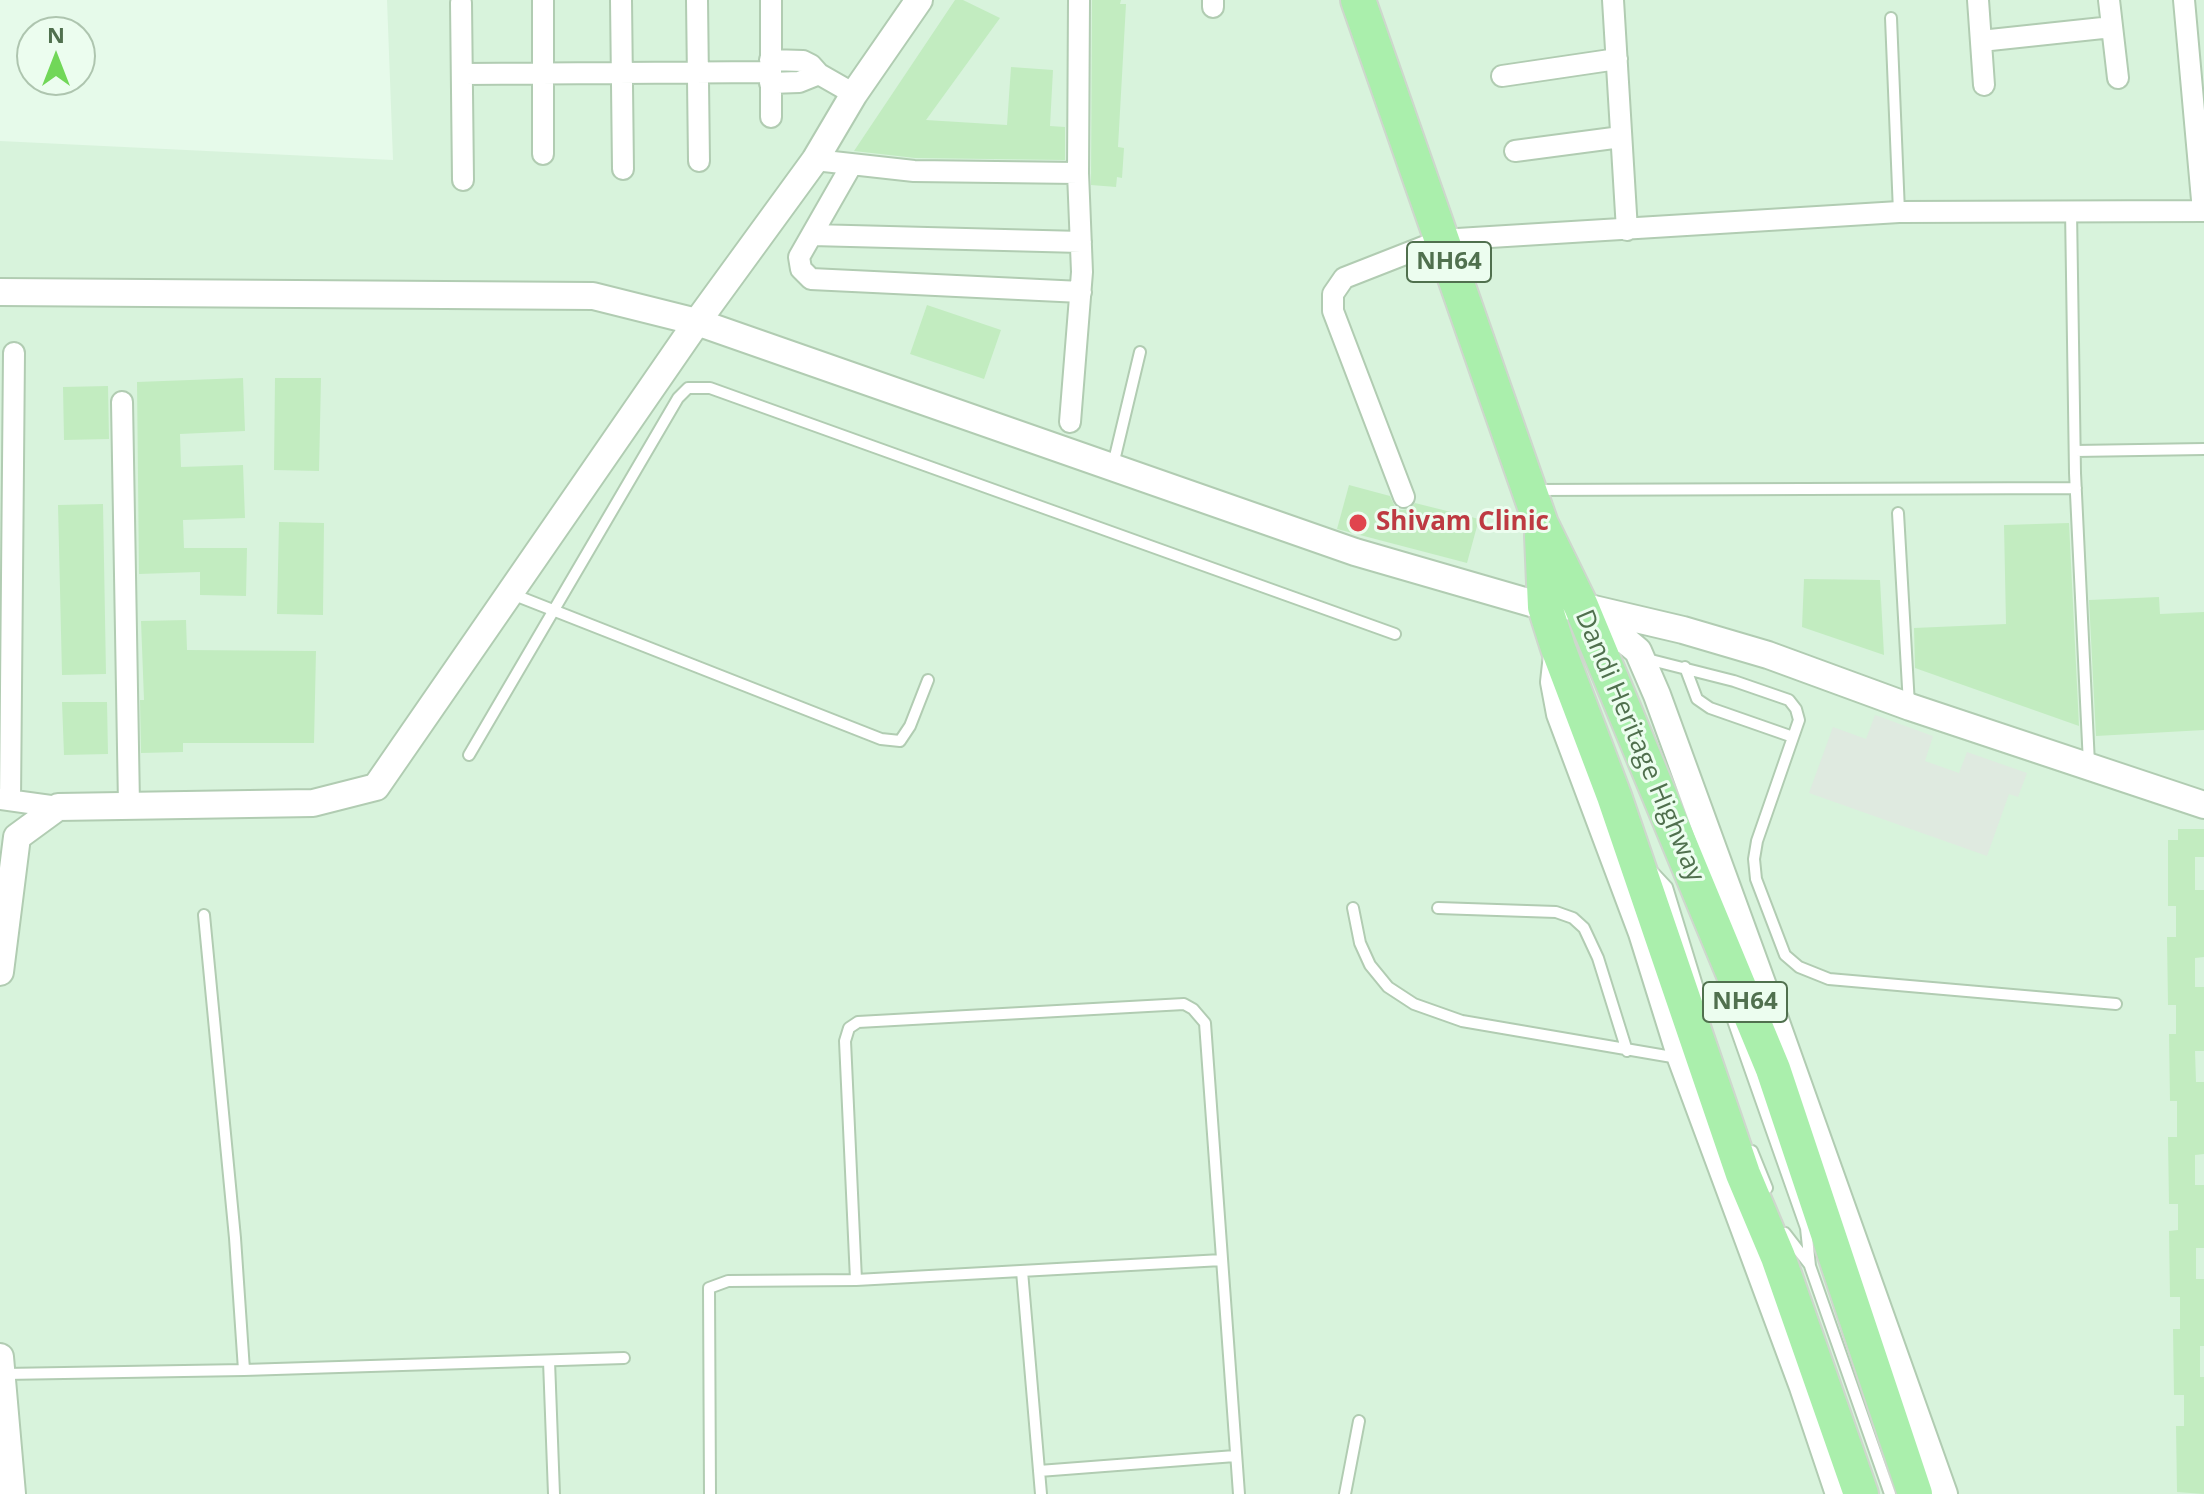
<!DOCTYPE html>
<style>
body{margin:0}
#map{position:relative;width:2204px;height:1494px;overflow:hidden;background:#e6faea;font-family:"Open Sans",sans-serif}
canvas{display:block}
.north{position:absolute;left:16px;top:16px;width:80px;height:80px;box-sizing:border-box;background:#ecfdef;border:2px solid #aec5af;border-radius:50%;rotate:0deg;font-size:22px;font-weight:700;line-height:32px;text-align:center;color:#50704e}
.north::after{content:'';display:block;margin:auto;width:28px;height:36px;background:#71d758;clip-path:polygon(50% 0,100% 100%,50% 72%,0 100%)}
</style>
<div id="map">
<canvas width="2204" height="1494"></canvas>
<div class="north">N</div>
</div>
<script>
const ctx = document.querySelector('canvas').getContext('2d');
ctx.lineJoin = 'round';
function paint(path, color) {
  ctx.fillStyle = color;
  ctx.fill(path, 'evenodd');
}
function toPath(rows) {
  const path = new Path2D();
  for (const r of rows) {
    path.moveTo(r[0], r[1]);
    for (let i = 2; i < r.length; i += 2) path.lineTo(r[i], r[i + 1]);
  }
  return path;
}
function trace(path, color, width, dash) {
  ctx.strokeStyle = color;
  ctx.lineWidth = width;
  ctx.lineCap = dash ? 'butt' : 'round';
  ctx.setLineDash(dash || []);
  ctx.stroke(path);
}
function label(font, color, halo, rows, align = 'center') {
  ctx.font = font + ' "Open Sans",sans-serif';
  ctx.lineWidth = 6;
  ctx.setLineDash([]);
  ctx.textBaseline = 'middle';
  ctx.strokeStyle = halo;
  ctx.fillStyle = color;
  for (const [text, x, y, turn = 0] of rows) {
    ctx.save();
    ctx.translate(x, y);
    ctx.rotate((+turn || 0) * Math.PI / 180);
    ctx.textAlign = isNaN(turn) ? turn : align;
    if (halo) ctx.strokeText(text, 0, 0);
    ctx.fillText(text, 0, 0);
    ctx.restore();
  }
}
paint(toPath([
 [387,0,2204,0,2204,1494,0,1494,0,141,393,160]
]), '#d8f3dc');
paint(toPath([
 [1875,715,1933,736,1925,761,1959,773,1967,752,2027,773,2018,797,2009,794,1987,856,1809,793,1833,727,1866,739]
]), '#dfeae0');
paint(toPath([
 [955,0,963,0,1000,18,926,120,1007,125,1011,67,1053,70,1050,126,1065,127,1065,160,915,158,854,151],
 [1092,0,1121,0,1120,4,1126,4,1118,147,1124,148,1122,178,1117,177,1116,187,1091,185],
 [927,305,1001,330,984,379,910,354],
 [243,378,245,431,180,434,181,467,243,465,245,518,183,520,184,548,247,548,246,596,200,595,200,572,139,574,137,382],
 [275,378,321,378,319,471,274,470],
 [108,386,109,439,64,440,63,387],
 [1349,485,1390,496,1395,507,1401,510,1409,509,1415,503,1479,519,1467,563,1337,529],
 [103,504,106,674,62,675,58,505],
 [279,522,324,523,323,615,277,614],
 [2069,523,2079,726,1915,668,1914,628,2006,624,2004,525],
 [1804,579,1880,580,1884,655,1802,627],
 [2159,597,2160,614,2204,612,2204,730,2096,736,2089,600],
 [186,620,187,650,316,651,314,743,183,743,183,752,141,753,140,700,144,700,141,621],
 [62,702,107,702,108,754,64,755],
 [2178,829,2204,829,2204,857,2195,857,2195,890,2204,890,2204,957,2195,958,2195,987,2204,987,2204,1051,2195,1051,2196,1082,2204,1082,2204,1154,2195,1155,2195,1185,2204,1185,2204,1248,2196,1248,2196,1279,2204,1279,2204,1346,2200,1346,2200,1377,2204,1377,2204,1494,2177,1492,2176,1426,2184,1426,2184,1395,2174,1395,2173,1329,2180,1329,2180,1297,2170,1297,2169,1231,2178,1230,2178,1204,2169,1204,2168,1137,2177,1137,2177,1101,2170,1101,2169,1034,2176,1034,2176,1005,2168,1005,2167,937,2176,937,2176,906,2168,906,2168,840,2178,840]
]), '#c2ecc0');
const service = toPath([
 [1891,18,1899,212],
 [2071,210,2075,473,2089,764],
 [2075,451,2204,449],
 [1113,465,1140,352],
 [1534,490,2076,488],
 [1898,513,1909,705],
 [512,594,881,739,900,741,910,726,928,680],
 [1643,658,1734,681,1789,700,1796,709,1799,720,1757,841,1754,859,1756,879,1785,955,1799,967,1829,979,2116,1004],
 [1685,667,1697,699,1710,708,1793,737],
 [469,755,678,398,688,388,710,388,1395,634],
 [1652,871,1667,887,1707,1018],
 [1353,908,1360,943,1370,965,1388,987,1414,1004,1462,1021,1678,1058],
 [1438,908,1556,912,1573,918,1584,928,1598,958,1627,1051],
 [204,915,235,1238,244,1370],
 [1724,995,1806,1228,1810,1266,1890,1494],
 [1752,1151,1767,1188],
 [1785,1233,1809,1264],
 [1022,1271,1041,1494],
 [856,1280,845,1041,849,1028,858,1022,1184,1004,1193,1009,1205,1023,1239,1494],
 [549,1361,554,1494],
 [4,1374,244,1370,624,1358],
 [1039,1471,1235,1456],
 [710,1494,709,1288,728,1281,856,1280,1222,1260],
 [1345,1494,1359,1421]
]);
const minor = toPath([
 [621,0,623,169],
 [697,0,699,161],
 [1613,0,1627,230],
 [1978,0,1984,85],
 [2109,0,2118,78],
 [2184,0,2203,211],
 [461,3,463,180],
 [1213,7,1213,0],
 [1981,41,2112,27],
 [770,60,803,61,811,65,819,74],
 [463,74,770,72],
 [1502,76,1617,59],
 [770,83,799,82,819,74,854,94],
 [771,117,771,0],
 [1515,151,1621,137],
 [543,154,543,0],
 [815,160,914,171,1078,173],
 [851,166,799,257,801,269,811,279,1081,292],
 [812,235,1081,242],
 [122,402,129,805],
 [1070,422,1082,272,1078,173,1079,0],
 [1404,497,1333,311,1333,294,1344,278,1441,240,1899,212,2204,211],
 [0,799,58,807],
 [10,800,14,353]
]);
const tertiary = toPath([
 [0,292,593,296,697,322,1355,552,1545,607,1581,606,1683,630,1768,655,1910,707,2204,805],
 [1592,634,1625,640,1638,651,1657,695,1767,997,1944,1494],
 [1557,655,1554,682,1560,714,1642,933,1681,1058,1803,1387,1839,1494],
 [0,972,17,837,58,807,313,803,376,787,697,322,815,160,854,94,919,0],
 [0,1357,12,1494]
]);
const trunk = toPath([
 [1358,0,1541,524,1581,606,1773,1069,1915,1494],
 [1542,536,1545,607,1558,648,1614,796,1743,1174,1778,1257,1861,1494]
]);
trace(service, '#b1ccb2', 14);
trace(minor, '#b1ccb2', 24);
trace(tertiary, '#b1ccb2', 30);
trace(trunk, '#ced7cd', 38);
trace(service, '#fff', 10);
trace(minor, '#fff', 20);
trace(tertiary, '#fff', 26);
trace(trunk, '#aaefac', 34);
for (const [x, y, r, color] of [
 [1358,523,10,"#e0444e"]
]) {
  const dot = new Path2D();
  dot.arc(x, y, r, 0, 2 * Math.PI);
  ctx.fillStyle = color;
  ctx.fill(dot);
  trace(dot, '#ecfdef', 3);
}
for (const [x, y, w] of [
 [1449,262,84],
 [1745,1002,84]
]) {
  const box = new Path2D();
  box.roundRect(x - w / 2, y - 20, w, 40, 6);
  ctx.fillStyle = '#ecfdef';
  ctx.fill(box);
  trace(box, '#50704e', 2);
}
label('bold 24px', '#50704e', null, [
 ["NH64",1449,262],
 ["NH64",1745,1002]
]);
label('bold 26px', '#be3a42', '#ecfdef', [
 ["Shivam Clinic",1376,523]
], 'left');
label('26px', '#50704e', '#ecfdef', [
 ["Dandi Heritage Highway",1639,746,67]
]);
</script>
